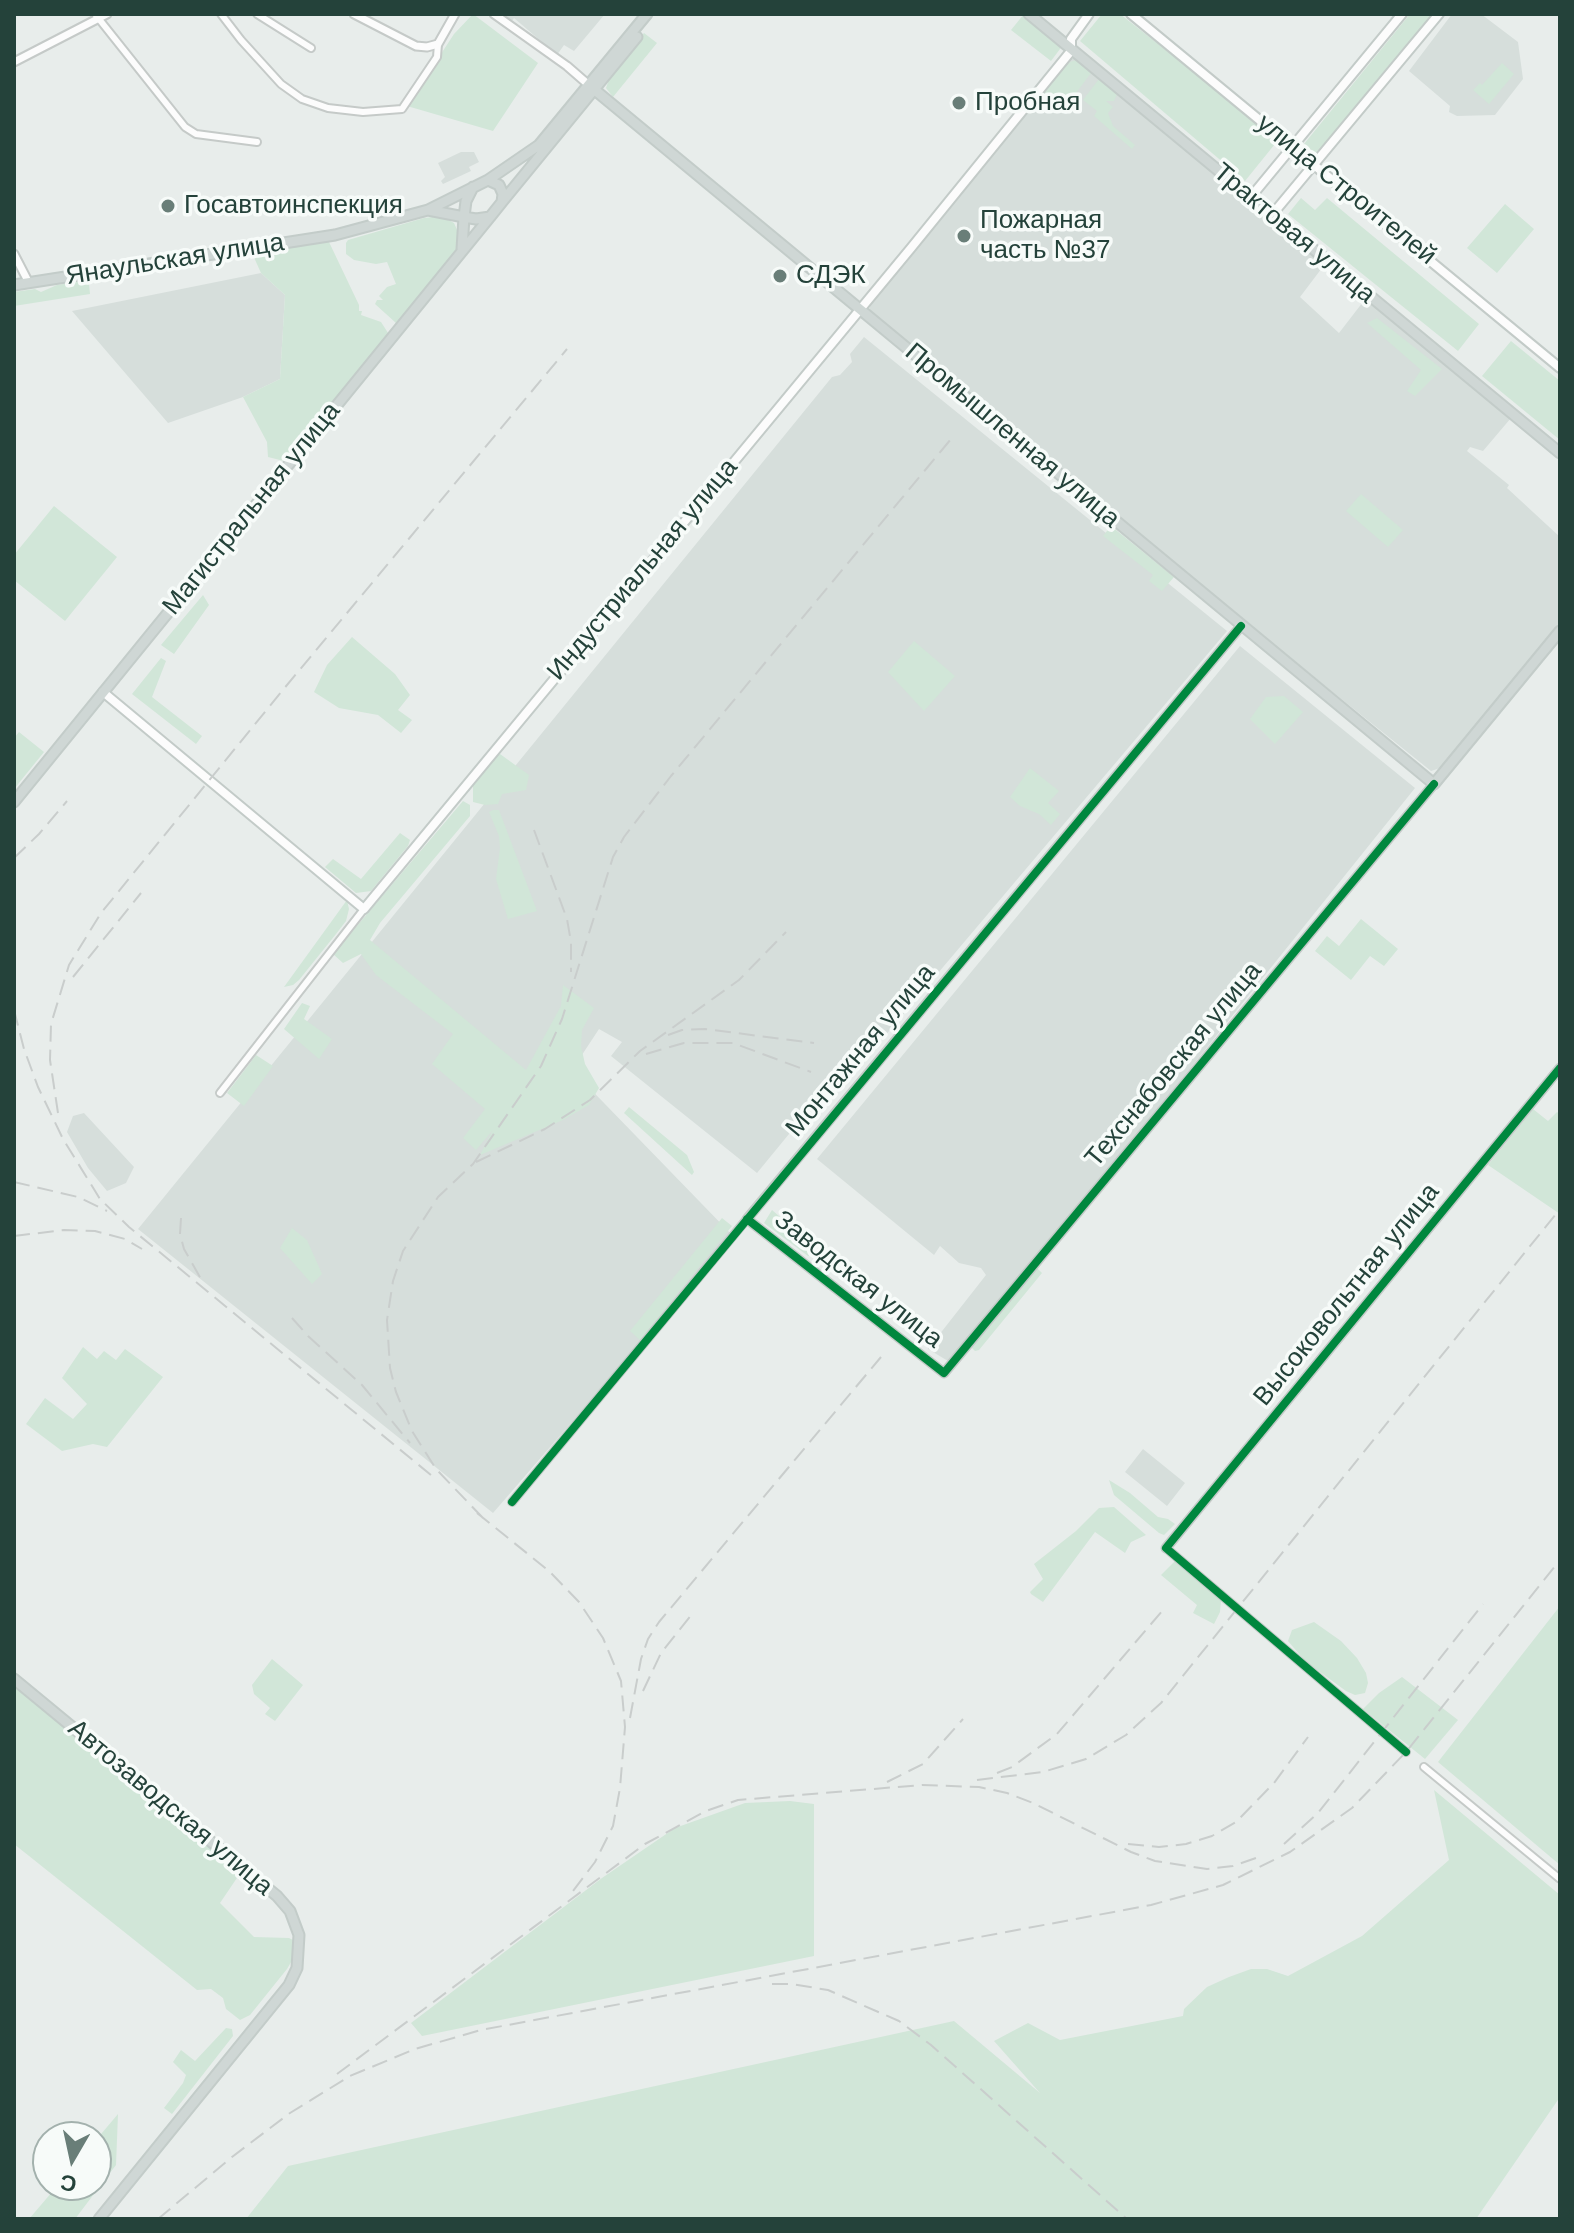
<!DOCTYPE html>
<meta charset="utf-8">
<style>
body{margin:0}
#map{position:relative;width:1574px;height:2233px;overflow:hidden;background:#e8edeb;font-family:Arial,sans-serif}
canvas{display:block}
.frame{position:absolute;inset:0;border:16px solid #24423a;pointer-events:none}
.north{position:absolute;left:32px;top:2121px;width:80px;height:80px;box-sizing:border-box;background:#f7fbf9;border:2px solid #a3b1ad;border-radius:50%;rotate:189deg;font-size:22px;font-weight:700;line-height:32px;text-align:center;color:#24423a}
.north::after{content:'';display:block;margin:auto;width:28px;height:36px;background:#697e78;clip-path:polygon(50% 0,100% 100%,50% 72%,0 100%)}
</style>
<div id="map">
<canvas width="1574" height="2233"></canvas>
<div class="frame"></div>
<div class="north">С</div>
</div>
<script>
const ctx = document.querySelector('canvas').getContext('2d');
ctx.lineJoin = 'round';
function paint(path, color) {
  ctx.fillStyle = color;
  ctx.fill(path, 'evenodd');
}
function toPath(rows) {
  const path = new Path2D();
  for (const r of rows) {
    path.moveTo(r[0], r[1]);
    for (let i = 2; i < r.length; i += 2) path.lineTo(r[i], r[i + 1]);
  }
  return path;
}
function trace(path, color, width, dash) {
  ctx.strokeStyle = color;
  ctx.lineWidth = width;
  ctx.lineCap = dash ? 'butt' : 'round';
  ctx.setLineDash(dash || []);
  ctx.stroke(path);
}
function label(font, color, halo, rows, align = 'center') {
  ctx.font = font + ' Arial,sans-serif';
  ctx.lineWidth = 7;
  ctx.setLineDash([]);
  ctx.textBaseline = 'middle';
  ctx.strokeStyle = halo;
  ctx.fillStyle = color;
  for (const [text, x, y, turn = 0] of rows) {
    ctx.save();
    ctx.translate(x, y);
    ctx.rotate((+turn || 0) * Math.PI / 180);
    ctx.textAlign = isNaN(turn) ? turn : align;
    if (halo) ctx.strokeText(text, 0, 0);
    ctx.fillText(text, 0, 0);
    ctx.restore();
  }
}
paint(toPath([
 [501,14,605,14,574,51,564,45,557,55,514,18,511,22],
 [1452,14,1481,14,1518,42,1523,79,1495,115,1457,116,1449,112,1450,106,1409,71],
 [1071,59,1079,59,1325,264,1300,297,1339,333,1366,298,1511,418,1483,451,1470,447,1467,451,1509,485,1507,488,1560,537,1560,625,1452,759,1440,768,1431,771,1111,514,869,312,870,303],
 [461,152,474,152,479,162,469,167,471,171,443,184,441,181,445,177,438,163],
 [261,273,285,295,280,379,243,397,168,423,72,311],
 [864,337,1227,631,862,1063,853,1056,757,1173,611,1056,622,1042,599,1029,572,1070,733,1236,493,1513,138,1229,832,377,840,375,852,362,850,354],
 [1240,646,1415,788,953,1364,928,1349,986,1275,981,1268,959,1263,940,1246,934,1255,817,1159],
 [84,1113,134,1167,126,1183,107,1191,88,1168,67,1132,73,1116],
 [1143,1449,1185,1483,1167,1506,1125,1472]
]), '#d6dedb');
paint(toPath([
 [473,14,538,63,493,131,407,106,454,34],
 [1024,14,1063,45,1051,61,1011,30],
 [1102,14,1120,14,1279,139,1245,181,1080,41],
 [1410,14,1434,14,1318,155,1304,144],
 [644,33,657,43,613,97,606,88,611,74],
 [1076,60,1091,73,1067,105,1055,96,1047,106,1038,99,1070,62],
 [1502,63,1514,74,1489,104,1473,90,1480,83,1482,85],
 [1105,77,1120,88,1114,101,1106,101,1113,107,1108,113,1113,126,1135,145,1132,149,1094,116,1097,111,1083,100,1099,79],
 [1301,198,1315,210,1327,198,1479,324,1458,351,1288,214],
 [1505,204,1534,229,1497,273,1467,248],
 [441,216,454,223,458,232,461,241,458,252,401,321,396,323,375,304,377,300,383,300,379,296,387,287,396,284,387,262,376,264,354,260,346,254,346,243,348,240,424,218],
 [325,241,329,242,359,305,359,311,362,311,361,315,381,322,390,336,288,462,268,457,267,442,243,397,280,379,285,295,261,273,252,253],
 [81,281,89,284,90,294,14,306,14,292,35,289,41,292,57,285],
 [1377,318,1442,369,1415,396,1407,391,1421,370,1367,323],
 [1511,341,1560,381,1560,440,1482,376],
 [1361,494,1403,530,1388,547,1346,511],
 [54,506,117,557,65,621,14,580,14,555],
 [1111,526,1174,577,1162,591,1149,581,1153,575,1103,536],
 [203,595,209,605,174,654,161,645],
 [352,637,395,674,410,695,398,710,412,720,401,733,378,715,339,708,314,692,327,665],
 [914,641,955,676,924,711,888,672],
 [161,658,166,661,152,697,202,736,196,744,132,694],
 [1284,696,1303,712,1275,744,1250,719,1266,697],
 [19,732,44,752,14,789,14,738],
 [500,754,529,775,526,790,502,794,498,804,485,805,473,802,473,781,492,758],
 [1030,768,1059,791,1048,803,1060,814,1051,825,1039,814,1020,806,1010,797],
 [463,801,470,805,470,816,380,923,370,940,526,1070,561,1006,563,985,594,1008,582,1030,581,1046,585,1064,599,1088,589,1105,563,1120,480,1155,493,1130,476,1150,463,1138,485,1109,432,1064,453,1034,376,975,361,954,343,963,333,954],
 [493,810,499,810,537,911,508,919,496,879,500,848,499,836,489,812],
 [400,833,410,840,408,846,371,891,356,893,325,867,333,859,361,879],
 [347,900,349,909,346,921,336,934,299,980,293,985,284,987],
 [1361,919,1398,949,1384,966,1370,956,1351,980,1315,951,1327,936,1339,946],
 [302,1003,310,1006,304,1019,332,1039,319,1059,284,1029],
 [256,1055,273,1066,244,1106,227,1093],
 [629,1107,687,1155,694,1172,692,1175,624,1113],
 [1533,1109,1548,1121,1557,1112,1560,1114,1560,1214,1488,1165],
 [772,1210,816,1248,813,1256,808,1256,764,1223],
 [722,1218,732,1226,640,1340,630,1331],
 [292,1228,307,1240,322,1274,312,1284,280,1248],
 [1036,1267,1042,1273,979,1350,975,1351,971,1347],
 [83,1347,97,1359,104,1351,116,1360,125,1349,163,1377,107,1447,93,1444,62,1451,26,1424,45,1398,73,1419,87,1404,62,1378],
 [1109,1480,1130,1493,1158,1517,1168,1519,1175,1524,1164,1535,1159,1533,1114,1495],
 [1114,1507,1146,1535,1131,1542,1125,1553,1095,1532,1043,1602,1031,1594,1030,1592,1043,1579,1034,1564,1076,1531,1099,1508],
 [1176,1560,1221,1599,1220,1612,1214,1624,1193,1613,1197,1605,1161,1575],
 [1560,1606,1560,1865,1438,1762],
 [1314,1622,1341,1641,1357,1658,1366,1673,1368,1683,1365,1693,1355,1695,1346,1691,1305,1661,1288,1641,1292,1630],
 [272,1659,303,1685,275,1721,265,1714,270,1708,254,1694,252,1685],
 [1402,1677,1458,1720,1425,1759,1363,1709,1379,1693],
 [14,1685,241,1872,220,1903,254,1937,289,1938,295,1941,294,1957,287,1969,250,2015,240,2020,226,2009,223,1998,211,1989,197,1990,14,1844],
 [1434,1790,1560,1895,1560,2097,1476,2219,246,2219,288,2166,954,2021,1040,2093,994,2041,1028,2023,1060,2040,1183,2016,1184,2009,1207,1987,1229,1977,1251,1969,1267,1969,1288,1976,1362,1936,1449,1860],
 [790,1801,814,1804,814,1956,422,2036,411,2023,602,1878,675,1828,745,1803],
 [226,2028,232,2029,233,2036,172,2114,164,2108,183,2083,186,2075,173,2062,181,2050,195,2061],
 [118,2114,116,2165,75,2219,29,2219,58,2185,96,2185,96,2140]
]), '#d1e6d8');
const minor = toPath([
 [95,14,185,127,196,134,257,142],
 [221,14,241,40,281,84,302,99,328,108,363,112,402,109,437,57,438,44],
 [257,14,311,48],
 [220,1093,364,909],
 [512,1502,747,1219],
 [1166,1548,1406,1752],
 [1424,1767,1560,1879]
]);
const tertiary = toPath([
 [354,14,416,46,427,47,438,44,455,14],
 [494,14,567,66,590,86],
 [14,62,107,14],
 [14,254,29,283],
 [1241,626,747,1219,944,1373,1434,784],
 [1166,1548,1560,1068]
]);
const secondary = toPath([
 [1131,14,1560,368],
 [1250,198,1402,14],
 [1271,216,1439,14],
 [103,692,364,909,911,248,1071,51,1071,39,1089,14]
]);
const primary = toPath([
 [1029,14,1560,453],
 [590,86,1434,784,1560,631],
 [473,187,466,201,464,217,476,219,490,217,502,202,503,194,499,185,488,180],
 [502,202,637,37],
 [428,210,464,217,462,249],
 [14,285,335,235,428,210,488,180,539,145,647,14],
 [14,802,490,217],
 [14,1679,277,1896,290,1911,299,1935,297,1968,289,1985,99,2219]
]);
trace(minor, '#c5cac8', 10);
trace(tertiary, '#c5cac8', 11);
trace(secondary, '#c3cbc8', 12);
trace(primary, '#c3ccc9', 13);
trace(minor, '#fcfcfc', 6);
trace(tertiary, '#fcfcfc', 7);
trace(secondary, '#fcfcfc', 8);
trace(primary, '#cfd7d5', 9);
trace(toPath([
 [534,830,567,919,571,942,571,972],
 [14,858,39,834,67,801],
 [73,977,141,893],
 [14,1010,24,1049,38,1087,63,1139,100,1199,129,1227,437,1480],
 [668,1035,682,1030,705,1029,814,1043],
 [646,1054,684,1043,733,1043,811,1072],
 [58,1113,50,1060,51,1024,69,965,101,913,282,691,567,349],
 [476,1162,545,1129,590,1100,640,1051,739,980,786,932],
 [14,1182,78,1197,107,1211],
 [181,1218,180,1234,184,1249,201,1279],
 [14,1236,64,1230,95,1231,125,1239,142,1249],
 [292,1318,308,1336,362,1385,410,1443],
 [477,1513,549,1571,579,1602,603,1638,621,1681,625,1727,620,1788,613,1826,595,1862,573,1891],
 [483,1518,436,1469,412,1431,396,1392,390,1368,387,1320,393,1281,403,1251,438,1197,473,1164,541,1066,562,1019,613,857,624,837,671,776,951,439],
 [643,1691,661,1653,692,1614],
 [630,1718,641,1659,648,1639,659,1622,881,1357],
 [997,1773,1012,1767,1057,1734,1163,1610],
 [977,1780,1043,1772,1086,1759,1126,1735,1161,1703,1560,1209],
 [887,1782,923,1764,963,1719],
 [1128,1844,1159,1847,1186,1844,1212,1836,1236,1822,1274,1783,1308,1737],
 [1284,1844,1318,1813,1483,1604],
 [772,1984,791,1984,828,1990,899,2021,931,2045,1127,2219],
 [337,2074,645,1844,706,1811,738,1800,922,1785,979,1787,1007,1793,1033,1803,1131,1852,1155,1861,1207,1869,1233,1866,1259,1857],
 [158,2219,232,2157,290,2113,350,2076,415,2049,481,2030,1151,1905,1223,1885,1290,1852,1352,1808,1406,1752,1560,1560]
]), '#c9cdcc', 2, [16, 8]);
trace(toPath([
 [747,1219,944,1373,1434,784],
 [512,1502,1241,626],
 [1406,1752,1166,1548,1560,1068]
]), '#00873e', 8);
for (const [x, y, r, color] of [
 [959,103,8,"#697e78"],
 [168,206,8,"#697e78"],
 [964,236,8,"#697e78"],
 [780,276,8,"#697e78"]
]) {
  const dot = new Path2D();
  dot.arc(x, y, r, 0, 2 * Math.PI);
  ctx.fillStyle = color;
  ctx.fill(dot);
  trace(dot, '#f7fbf9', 3);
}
label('26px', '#24423a', '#f7fbf9', [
 ["Пробная",975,103],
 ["Госавтоинспекция",184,206],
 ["Пожарная",980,221],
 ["часть №37",980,251],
 ["СДЭК",796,276]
], 'left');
label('26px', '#24423a', '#f7fbf9', [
 ["улица Строителей",1346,190,39],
 ["Трактовая улица",1294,234,40],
 ["Янаульская улица",175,260,-9],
 ["Промышленная улица",1012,436,40],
 ["Магистральная улица",252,509,-51],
 ["Индустриальная улица",643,570,-50],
 ["Монтажная улица",861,1051,-50],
 ["Техснабовская улица",1174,1065,-50],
 ["Заводская улица",858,1280,38],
 ["Высоковольтная улица",1347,1295,-51],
 ["Автозаводская улица",170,1808,40]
]);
</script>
